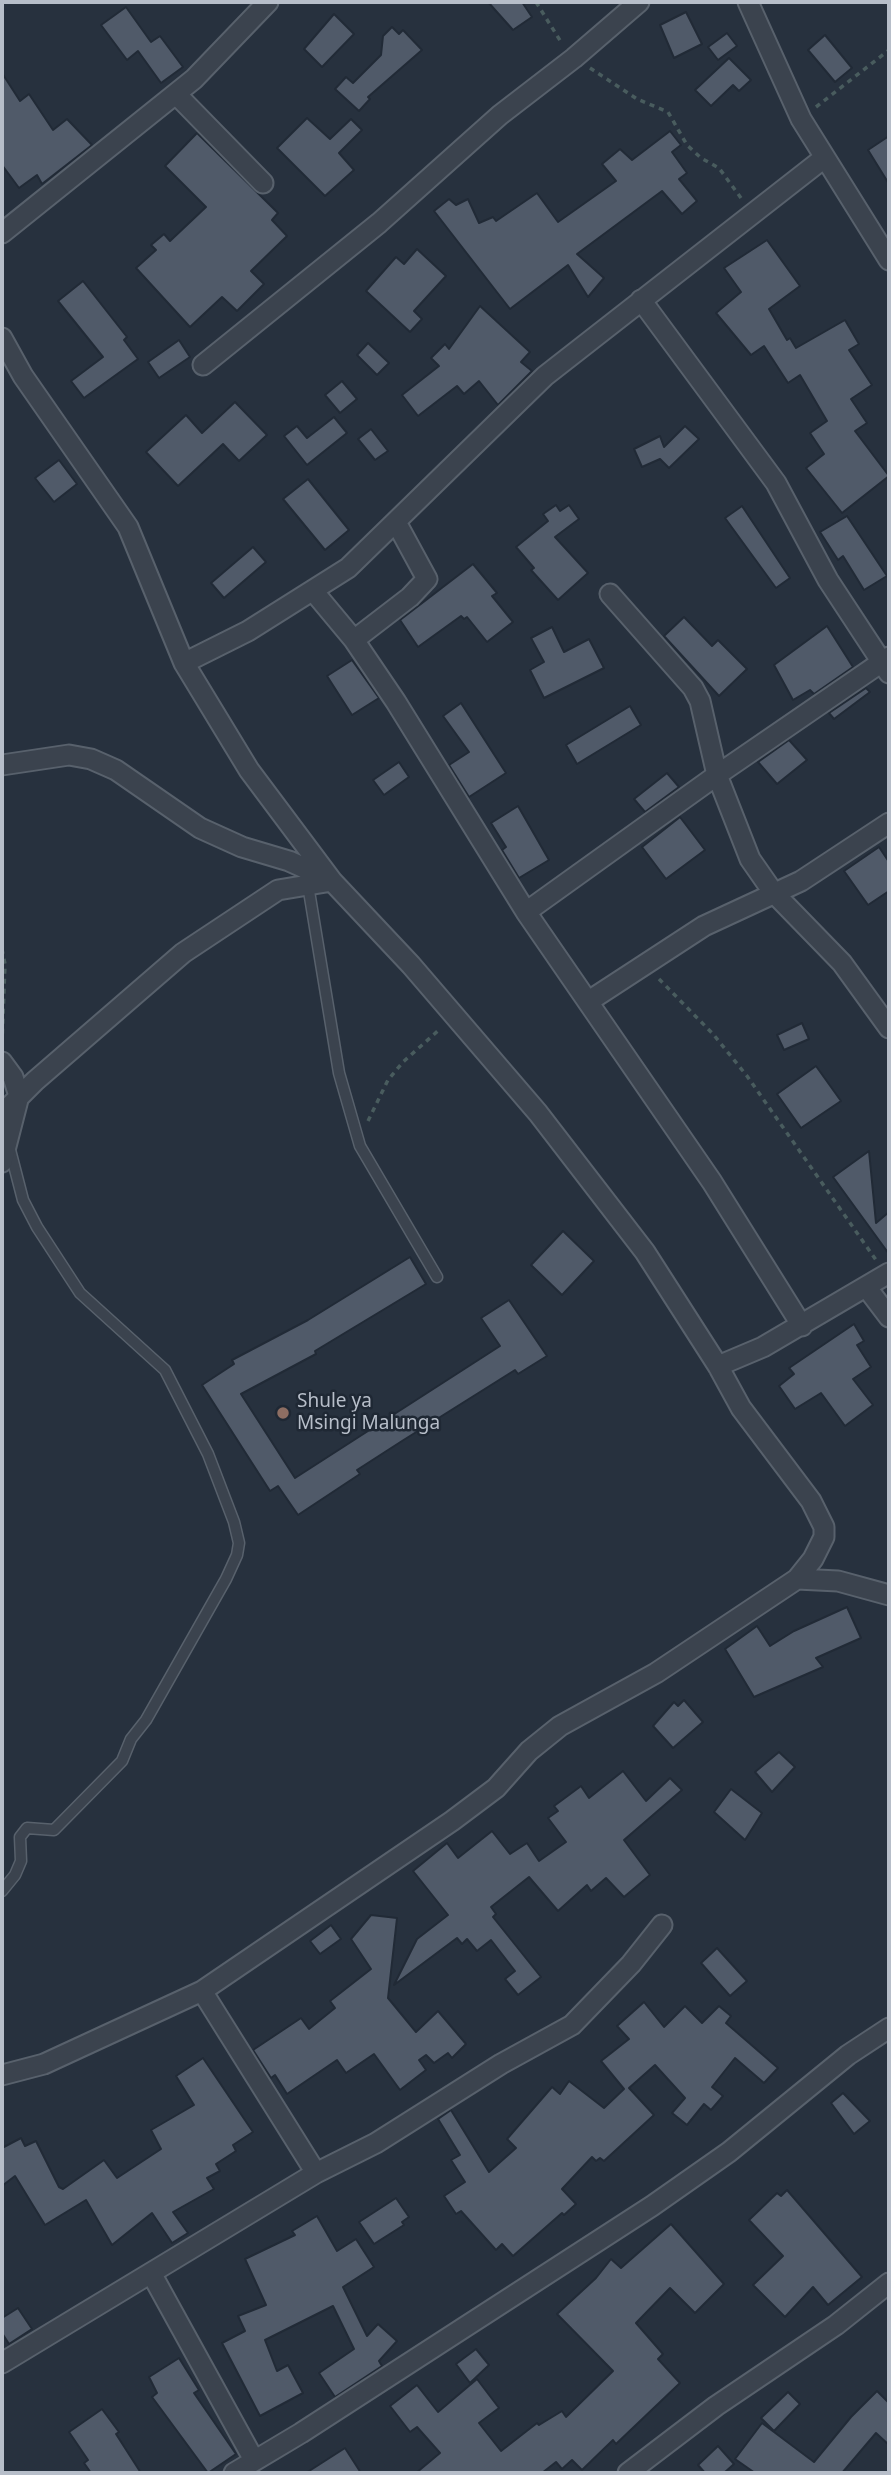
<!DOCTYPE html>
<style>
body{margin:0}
#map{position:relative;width:891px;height:2475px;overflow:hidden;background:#27313e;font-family:"Noto Sans",sans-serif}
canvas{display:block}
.frame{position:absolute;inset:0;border:4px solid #b7bec9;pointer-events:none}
</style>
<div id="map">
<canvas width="891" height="2475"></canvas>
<div class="frame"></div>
</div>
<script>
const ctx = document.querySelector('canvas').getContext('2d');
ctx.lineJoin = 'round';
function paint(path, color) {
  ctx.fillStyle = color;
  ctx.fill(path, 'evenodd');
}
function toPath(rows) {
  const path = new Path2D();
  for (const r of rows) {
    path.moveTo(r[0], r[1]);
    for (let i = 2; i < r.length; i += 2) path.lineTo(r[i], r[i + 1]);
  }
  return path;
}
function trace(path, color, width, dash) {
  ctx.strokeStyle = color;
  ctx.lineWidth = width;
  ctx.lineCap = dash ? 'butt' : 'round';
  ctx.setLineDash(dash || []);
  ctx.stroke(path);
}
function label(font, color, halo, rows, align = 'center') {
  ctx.font = font + ' "Noto Sans",sans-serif';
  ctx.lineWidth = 5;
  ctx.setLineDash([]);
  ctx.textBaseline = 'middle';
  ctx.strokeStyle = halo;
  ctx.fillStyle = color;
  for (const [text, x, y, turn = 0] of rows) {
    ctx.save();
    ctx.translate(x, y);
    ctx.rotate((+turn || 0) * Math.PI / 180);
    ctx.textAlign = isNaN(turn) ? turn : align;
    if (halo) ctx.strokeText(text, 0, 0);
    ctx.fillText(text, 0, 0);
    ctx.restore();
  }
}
const building = toPath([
 [488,2,522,2,532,17,513,30,488,2],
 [126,7,151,42,160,36,183,67,161,83,138,51,127,60,101,25,126,7],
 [686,12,702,44,674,58,660,25,686,12],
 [334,14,354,34,322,67,304,49,334,14],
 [392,27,399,34,403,30,422,50,368,97,370,99,359,111,335,89,346,77,353,83,381,55,383,36,392,27],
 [727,33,737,46,718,60,708,47,727,33],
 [825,35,852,68,835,82,808,50,825,35],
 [729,58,751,80,739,91,733,85,711,106,695,90,729,58],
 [2,73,20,101,29,94,53,130,67,119,92,145,42,184,37,175,19,188,2,165,2,73],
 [307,118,330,139,351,119,362,130,339,153,354,170,325,196,277,148,307,118],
 [670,131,681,145,672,152,687,173,679,179,697,201,682,214,662,191,577,254,604,278,588,297,568,265,510,309,434,211,449,199,456,205,468,199,479,223,493,217,496,221,537,193,558,222,616,181,602,164,620,149,632,160,670,131],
 [197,133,278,213,272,220,287,236,251,271,264,284,237,311,222,297,190,327,136,268,156,250,151,245,164,234,170,241,206,207,165,166,197,133],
 [889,136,889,184,868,150,889,136],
 [767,240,800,286,769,309,787,340,790,338,796,348,845,320,859,344,849,350,872,385,851,399,867,423,855,431,889,476,842,513,806,468,824,454,810,433,827,421,800,375,788,383,764,346,751,355,716,313,741,292,724,268,767,240],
 [417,249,446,276,414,311,422,319,410,332,366,291,396,257,404,264,417,249],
 [83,281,127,337,124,340,138,359,84,398,71,381,103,357,58,301,83,281],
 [480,306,530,352,521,362,532,371,498,405,479,381,464,394,457,386,418,416,402,395,439,366,431,358,445,344,449,349,480,306],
 [179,340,190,357,159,378,148,362,179,340],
 [368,343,389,363,377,375,357,355,368,343],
 [342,381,357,399,340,413,325,395,342,381],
 [235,402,267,435,239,461,223,444,178,486,146,452,186,415,202,433,235,402],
 [334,417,347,433,307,465,284,436,297,426,307,438,334,417],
 [685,426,699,439,669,468,660,459,642,467,634,449,660,436,664,447,685,426],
 [371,429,388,451,375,460,358,439,371,429],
 [59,460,77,484,54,502,35,478,59,460],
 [308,479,349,530,325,550,283,499,308,479],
 [556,505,560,511,569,505,579,519,555,537,588,573,558,600,531,570,534,568,516,547,548,521,543,514,556,505],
 [742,506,790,578,776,588,725,518,742,506],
 [847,516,887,576,864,590,843,556,838,560,820,532,847,516],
 [253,547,266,562,224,598,211,583,253,547],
 [473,564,497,593,492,596,513,622,487,642,467,617,464,619,461,616,418,647,400,620,473,564],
 [684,617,712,646,718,640,747,669,719,696,664,636,684,617],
 [827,626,853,667,814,694,810,690,793,700,774,665,827,626],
 [552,627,564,652,589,639,604,668,544,698,530,670,544,662,531,638,552,627],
 [352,660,379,698,352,715,327,676,352,660],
 [866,688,870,692,834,719,829,713,866,688],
 [461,703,506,773,469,797,449,765,469,752,443,716,461,703],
 [630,706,641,725,577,764,566,745,630,706],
 [789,740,807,760,777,784,758,762,789,740],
 [399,762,409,777,384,795,373,780,399,762],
 [667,773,679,787,645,812,634,799,667,773],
 [518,806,549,860,519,878,502,850,506,847,491,823,518,806],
 [680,817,705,850,666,879,642,847,680,817],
 [879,847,889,862,889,891,868,905,844,871,879,847],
 [802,1023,809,1039,784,1050,777,1035,802,1023],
 [816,1066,841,1101,801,1128,777,1094,816,1066],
 [869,1151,876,1223,889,1212,889,1254,833,1177,869,1151],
 [563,1231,594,1261,562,1295,531,1265,563,1231],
 [410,1257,426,1284,315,1351,316,1354,241,1394,295,1478,500,1346,481,1318,509,1300,547,1356,518,1374,515,1370,402,1441,357,1470,360,1474,298,1515,278,1486,270,1491,202,1385,234,1364,232,1360,308,1320,410,1257],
 [854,1324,864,1341,857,1345,871,1367,853,1379,873,1405,845,1426,821,1393,795,1409,779,1386,794,1374,789,1368,854,1324],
 [847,1607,861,1638,816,1658,823,1667,754,1697,725,1649,757,1626,770,1646,794,1631,847,1607],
 [684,1700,703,1722,673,1748,653,1726,674,1702,678,1706,684,1700],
 [779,1752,795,1767,772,1792,755,1772,779,1752],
 [623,1771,646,1801,670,1778,682,1790,624,1840,650,1875,624,1897,606,1878,591,1891,587,1885,558,1911,529,1877,491,1907,496,1914,493,1917,541,1977,518,1995,505,1979,515,1971,491,1940,477,1951,467,1939,462,1944,457,1938,394,1985,417,1939,448,1915,413,1871,447,1843,458,1858,492,1831,510,1854,527,1843,539,1861,566,1842,548,1818,558,1811,554,1806,581,1786,589,1798,623,1771],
 [731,1789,762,1813,745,1840,714,1812,731,1789],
 [371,1915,397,1918,388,1998,416,2032,438,2011,466,2044,452,2058,448,2053,434,2063,426,2055,419,2060,426,2070,400,2090,374,2054,346,2073,337,2060,287,2094,275,2075,271,2078,253,2050,301,2018,309,2029,335,2008,330,2001,371,1969,351,1939,371,1915],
 [331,1925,341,1939,320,1954,310,1941,331,1925],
 [717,1948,747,1981,730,1996,701,1963,717,1948],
 [644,2002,664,2027,685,2006,702,2023,719,2006,731,2016,726,2023,778,2068,764,2083,735,2058,712,2087,723,2096,711,2110,704,2104,687,2125,672,2113,685,2098,655,2065,629,2088,654,2115,604,2161,600,2158,596,2161,592,2157,562,2189,576,2204,564,2215,562,2213,513,2256,502,2244,496,2250,461,2211,456,2214,444,2196,465,2182,451,2160,460,2155,438,2119,451,2110,489,2172,516,2148,507,2139,552,2087,560,2094,569,2081,604,2108,624,2089,601,2061,629,2039,617,2026,644,2002],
 [203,2058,253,2132,233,2145,236,2151,216,2164,220,2171,207,2178,214,2189,173,2212,188,2233,172,2243,152,2213,112,2245,86,2200,45,2225,15,2176,2,2186,2,2148,21,2138,25,2146,36,2141,59,2187,63,2189,104,2160,117,2178,161,2149,151,2130,194,2105,176,2076,203,2058],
 [843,2093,870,2121,854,2134,831,2103,843,2093],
 [787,2190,862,2277,828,2305,813,2287,785,2317,753,2285,783,2256,749,2220,777,2193,781,2196,787,2190],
 [396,2198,409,2217,402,2222,404,2225,374,2244,359,2222,396,2198],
 [317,2216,337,2251,356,2239,374,2267,343,2287,367,2336,378,2324,397,2341,379,2361,382,2366,335,2397,319,2373,354,2349,333,2306,265,2340,277,2371,288,2365,303,2393,260,2416,222,2343,245,2331,238,2316,266,2305,245,2259,295,2235,292,2231,317,2216],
 [671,2224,724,2284,695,2313,670,2288,636,2323,663,2354,658,2359,680,2383,616,2444,613,2440,582,2470,572,2460,562,2469,556,2462,542,2473,416,2473,440,2453,417,2427,410,2432,390,2406,417,2385,438,2412,477,2379,499,2408,479,2423,501,2451,537,2423,539,2425,562,2411,566,2417,613,2371,557,2314,596,2278,611,2259,621,2268,671,2224],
 [18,2308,32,2329,9,2344,2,2333,2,2318,18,2308],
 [476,2349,489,2365,470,2383,456,2364,476,2349],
 [179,2358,199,2390,194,2393,236,2454,208,2473,152,2397,157,2393,149,2377,179,2358],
 [877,2391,889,2403,889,2445,876,2433,842,2473,755,2473,735,2459,762,2423,814,2462,851,2417,877,2391],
 [788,2392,800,2404,774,2431,761,2418,788,2392],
 [102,2409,119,2432,116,2434,141,2473,91,2473,84,2463,88,2460,69,2432,102,2409],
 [718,2446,734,2464,724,2473,705,2473,698,2465,718,2446],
 [345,2448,361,2473,306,2473,345,2448]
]);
paint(building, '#505a69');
trace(building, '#212a36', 2);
const service = toPath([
 [308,885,339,1073,360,1146,437,1277],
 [2,1891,15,1875,21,1861,20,1837,27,1828,54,1830,122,1761,131,1739,146,1720,226,1579,237,1555,239,1543,234,1522,208,1454,165,1370,80,1293,37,1227,23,1200,9,1146]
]);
const minor = toPath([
 [748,2,801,119,889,260],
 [176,94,263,183],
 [2,233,194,79,268,2],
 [641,300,776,483,828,580,889,673],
 [2,338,23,376,128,527,184,663,249,770,332,881,411,965,538,1113,645,1252,718,1366,741,1408,811,1501,824,1527,824,1537,813,1559,797,1579],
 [203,365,379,223,500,115,574,58,639,2],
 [314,592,354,640,396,702,526,912,712,1182,802,1326],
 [610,594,693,688,700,701,717,775,750,859,773,892,842,963,889,1028],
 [354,640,410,597,427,579,396,522],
 [184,663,248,631,348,568,545,376,824,158],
 [2,765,69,755,91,759,116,770,200,828,242,847,289,861,329,879],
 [526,912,717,775,889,657],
 [589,1001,704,926,801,881,889,823],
 [2,1062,13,1077,19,1096,2,1162],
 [2,1114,35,1081,183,953,278,890,332,881],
 [867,1288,889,1317],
 [718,1366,763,1347,889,1273],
 [202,1991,316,2173],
 [2,2075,44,2064,202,1991,452,1821,496,1788,529,1751,560,1726,656,1673,797,1579,838,1581,889,1595],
 [151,2273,254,2460],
 [2,2363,316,2173,376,2143,501,2064,572,2025,631,1964,662,1925],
 [234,2473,301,2433,652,2206,729,2152,848,2055,889,2028],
 [628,2473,716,2406,836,2325,889,2283]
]);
trace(service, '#58616c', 13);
trace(minor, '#58616c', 23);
trace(toPath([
 [536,2,561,42],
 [590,68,637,99,668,112,687,145,701,158,719,168,741,198],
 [816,107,889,50],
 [2,949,5,964,2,1045],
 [659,979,713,1034,747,1076,876,1260],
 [368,1121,388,1080,403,1062,440,1029]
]), '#495c5e', 3.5, [5, 5]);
trace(service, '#3b434e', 10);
trace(minor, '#3b434e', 19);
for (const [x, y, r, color] of [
 [283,1413,7,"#8d6e63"]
]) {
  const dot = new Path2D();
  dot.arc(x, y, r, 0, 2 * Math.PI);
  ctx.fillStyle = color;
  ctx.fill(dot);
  trace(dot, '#1f2834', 2.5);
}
label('19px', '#b7bec9', '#1f2834', [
 ["Shule ya",297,1402],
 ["Msingi Malunga",297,1424]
], 'left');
</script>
